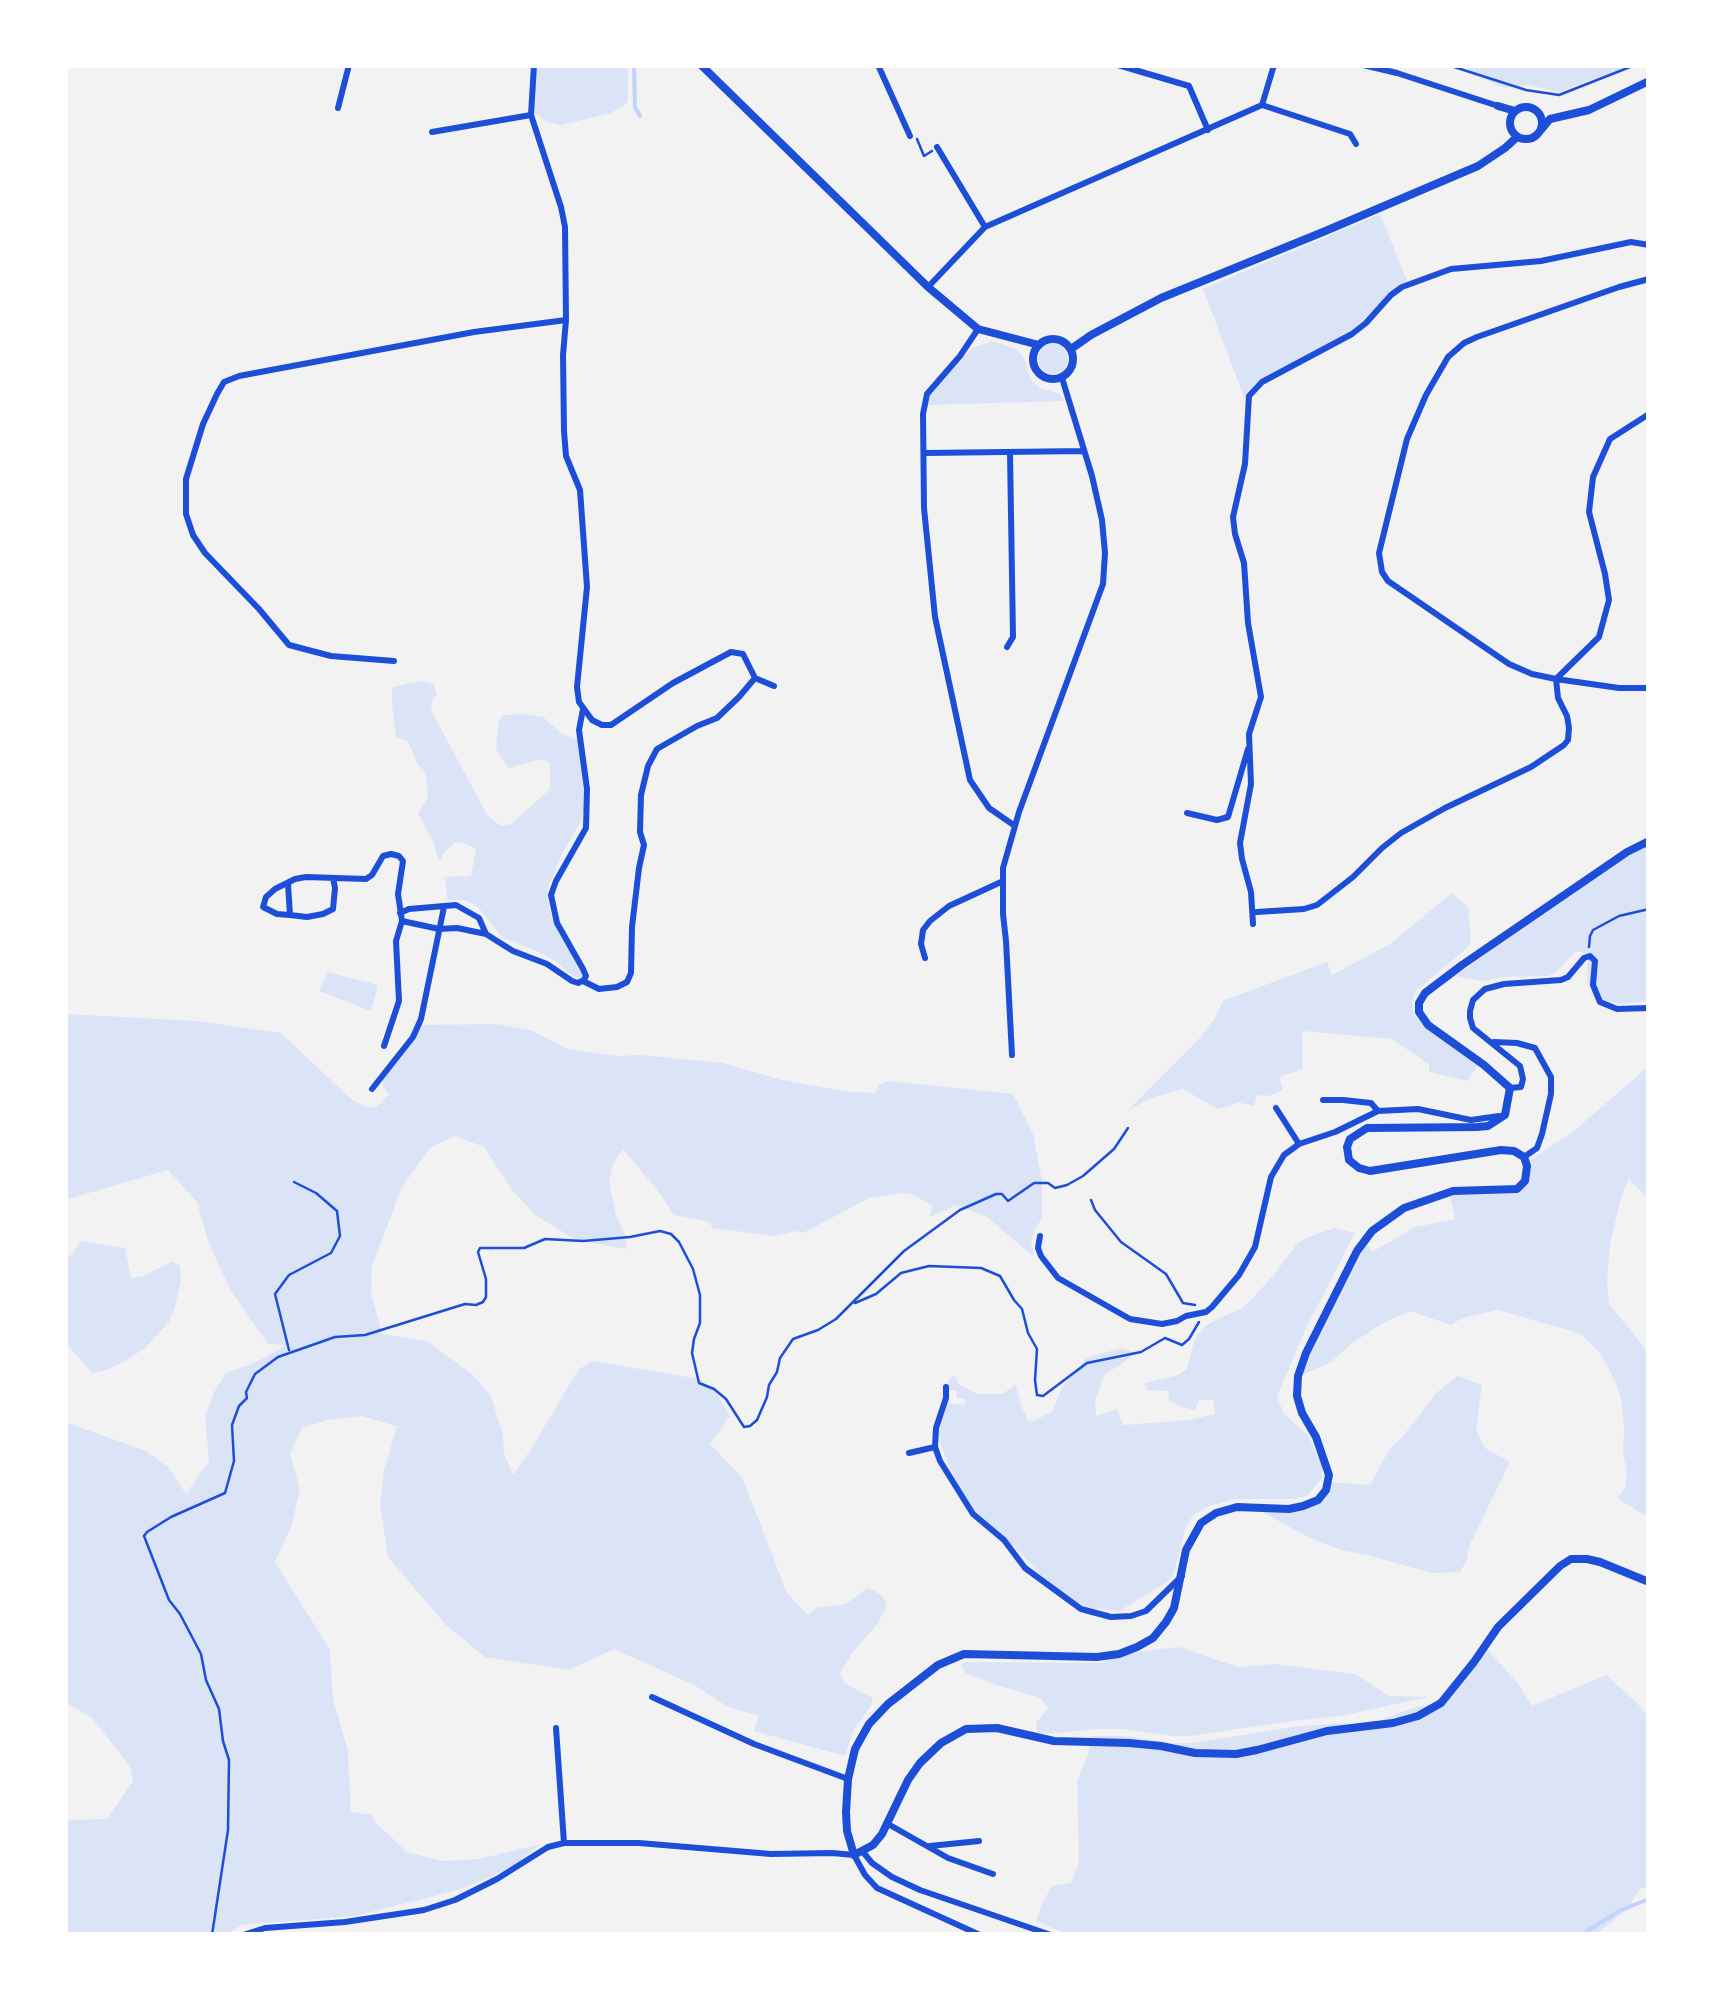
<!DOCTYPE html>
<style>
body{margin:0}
#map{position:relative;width:1714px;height:2000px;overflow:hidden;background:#f2f2f2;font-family:Merriweather,serif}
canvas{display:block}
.frame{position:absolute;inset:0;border:68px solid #fff;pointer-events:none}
</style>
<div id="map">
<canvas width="1714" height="2000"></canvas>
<div class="frame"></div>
</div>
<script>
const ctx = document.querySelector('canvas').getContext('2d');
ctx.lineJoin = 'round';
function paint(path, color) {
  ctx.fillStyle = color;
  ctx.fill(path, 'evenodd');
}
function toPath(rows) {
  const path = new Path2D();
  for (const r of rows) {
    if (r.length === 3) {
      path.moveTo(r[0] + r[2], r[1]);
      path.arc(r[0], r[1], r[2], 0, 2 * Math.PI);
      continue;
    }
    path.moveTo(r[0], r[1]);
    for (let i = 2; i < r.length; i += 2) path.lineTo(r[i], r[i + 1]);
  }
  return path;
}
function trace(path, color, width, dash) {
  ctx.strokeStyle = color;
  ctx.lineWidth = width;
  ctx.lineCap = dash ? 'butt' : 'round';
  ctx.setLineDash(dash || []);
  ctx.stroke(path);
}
paint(toPath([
 [536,65,628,65,628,101,623,106,611,113,561,125,547,122,534,113],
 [1469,65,1619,65,1621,69,1558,92,1528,85,1506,88,1467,73],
 [1380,214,1408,283,1351,333,1261,381,1248,399,1244,397,1203,289],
 [992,341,1016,349,1023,356,1031,380,1040,388,1060,394,1063,401,928,405,930,394,972,348],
 [1053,359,15],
 [421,681,434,684,437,695,431,702,432,712,487,815,501,826,510,825,550,789,550,764,544,759,508,768,496,749,499,720,504,715,524,714,543,717,562,734,578,740,585,804,581,821,561,856,548,887,547,897,550,911,557,929,581,968,582,978,575,978,555,961,539,952,502,937,478,907,465,900,448,900,444,877,471,876,476,849,467,844,456,842,445,852,439,861,433,841,418,813,428,798,426,773,417,763,408,741,396,737,392,705,392,687],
 [1649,842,1649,1001,1623,1004,1606,1002,1592,991,1587,981,1588,957,1580,951,1574,953,1556,972,1548,976,1504,977,1482,981,1456,976,1486,954,1486,949,1590,877],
 [1452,893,1468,907,1471,940,1467,948,1416,991,1412,1001,1414,1015,1423,1025,1478,1064,1468,1081,1429,1072,1429,1064,1392,1039,1302,1031,1303,1069,1279,1077,1283,1090,1269,1096,1257,1095,1254,1106,1237,1102,1231,1106,1217,1109,1183,1089,1151,1098,1127,1111,1198,1040,1215,1018,1224,999,1225,1000,1327,962,1332,975,1390,944],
 [328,972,378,985,371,1011,319,991],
 [65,1014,197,1021,281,1033,351,1099,364,1106,375,1108,389,1095,383,1087,383,1080,421,1025,494,1024,531,1030,568,1049,617,1056,639,1055,723,1063,782,1080,849,1092,875,1093,879,1085,888,1081,1013,1094,1033,1134,1042,1181,1042,1218,1035,1229,1031,1240,1034,1257,987,1217,957,1205,930,1217,932,1205,911,1194,903,1193,869,1198,803,1233,797,1231,774,1236,712,1228,710,1222,674,1215,658,1191,623,1149,613,1163,609,1183,616,1215,626,1237,627,1249,576,1240,535,1215,512,1190,484,1147,455,1136,430,1148,402,1187,372,1266,371,1293,382,1334,427,1341,473,1375,491,1396,503,1435,504,1453,513,1475,531,1449,578,1370,592,1361,700,1379,718,1395,730,1416,710,1444,742,1477,787,1593,808,1615,816,1608,846,1604,867,1588,873,1590,883,1597,887,1605,878,1623,853,1652,840,1673,844,1683,873,1698,871,1706,854,1729,845,1756,754,1731,759,1716,728,1707,694,1685,614,1649,569,1670,485,1657,445,1624,388,1557,380,1504,384,1470,397,1426,362,1416,327,1420,302,1428,290,1454,300,1489,292,1524,275,1562,330,1650,333,1699,348,1751,351,1812,372,1815,374,1821,407,1852,442,1861,479,1859,541,1844,514,1866,462,1889,355,1916,241,1925,225,1935,65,1935,65,1820,107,1819,133,1781,130,1766,92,1718,65,1702,65,1422,146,1451,169,1468,186,1494,209,1461,205,1417,214,1392,226,1373,259,1361,285,1345,268,1344,231,1291,209,1244,197,1202,168,1170,65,1200],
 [1649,1066,1649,1200,1629,1179,1622,1194,1610,1244,1607,1283,1609,1304,1649,1353,1649,1515,1644,1515,1617,1498,1625,1488,1627,1473,1623,1454,1624,1429,1621,1399,1615,1381,1601,1354,1581,1334,1498,1310,1462,1318,1451,1325,1410,1311,1385,1322,1355,1341,1330,1363,1298,1376,1363,1235,1372,1252,1415,1227,1455,1219,1449,1192,1494,1193,1526,1181,1531,1171,1529,1161,1575,1130],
 [1335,1228,1355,1233,1306,1328,1277,1397,1284,1414,1308,1435,1321,1463,1322,1478,1308,1495,1295,1499,1235,1499,1209,1506,1193,1515,1185,1529,1173,1576,1164,1584,1120,1611,1088,1608,1075,1601,1041,1575,1014,1546,974,1512,957,1483,941,1446,938,1429,949,1401,952,1404,964,1405,965,1399,956,1398,957,1391,948,1390,949,1379,954,1375,959,1384,977,1394,1003,1394,1015,1384,1023,1410,1028,1420,1033,1421,1052,1412,1061,1390,1071,1375,1086,1359,1098,1354,1123,1348,1135,1353,1125,1362,1105,1374,1095,1401,1096,1416,1117,1409,1123,1425,1188,1420,1215,1414,1213,1400,1199,1400,1195,1410,1181,1407,1169,1400,1168,1391,1147,1390,1144,1383,1176,1376,1187,1369,1195,1338,1206,1326,1216,1320,1244,1307,1273,1276,1296,1245,1308,1237],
 [81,1241,125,1248,131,1278,144,1276,172,1261,180,1266,181,1281,175,1307,169,1322,146,1347,127,1360,107,1370,92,1373,65,1342,65,1257,70,1256],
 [1458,1376,1482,1385,1476,1430,1485,1448,1510,1462,1471,1542,1467,1554,1468,1558,1460,1572,1432,1573,1371,1556,1341,1550,1310,1538,1264,1513,1261,1508,1295,1508,1318,1500,1329,1482,1370,1485,1389,1450,1403,1436,1436,1393],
 [1483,1644,1519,1685,1532,1706,1606,1675,1638,1704,1649,1719,1649,1887,1640,1889,1627,1909,1595,1935,1069,1935,1036,1921,1044,1900,1052,1886,1071,1883,1079,1862,1077,1781,1088,1754,1091,1736,1123,1736,1173,1743,1191,1743,1293,1727,1341,1723,1364,1727,1406,1710,1438,1702],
 [1179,1647,1238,1667,1275,1664,1355,1674,1389,1696,1429,1697,1340,1716,1292,1721,1190,1736,1173,1736,1123,1729,1097,1729,1048,1734,1037,1732,1036,1723,1048,1708,1041,1698,993,1684,966,1673,961,1666,964,1662,1102,1663,1122,1654]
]), '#dbe4f7');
trace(toPath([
 [634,65,635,107,640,116],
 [1581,1935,1619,1911,1649,1899]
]), '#bfd3fe', 4);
trace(toPath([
 [1448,65,1526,90,1559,95,1635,65],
 [917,139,924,156,932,151],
 [1589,947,1590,936,1593,930,1619,916,1649,909],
 [1091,1200,1095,1210,1121,1242,1166,1274,1183,1303,1195,1305],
 [855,1303,876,1294,901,1273,929,1266,981,1268,1000,1276,1014,1300,1022,1309,1028,1333,1037,1349,1035,1380,1037,1395,1043,1396,1087,1363,1141,1352,1165,1338,1182,1345,1189,1339,1199,1322],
 [289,1350,275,1294,289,1275,331,1253,340,1236,337,1211,316,1193,294,1182],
 [212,1935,228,1830,229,1760,223,1741,219,1709,206,1680,201,1654,180,1614,169,1600,144,1536,147,1532,171,1517,225,1493,234,1461,232,1425,239,1406,247,1398,246,1392,255,1374,278,1357,335,1337,365,1335,465,1304,476,1305,483,1302,486,1297,486,1279,478,1252,480,1248,524,1248,545,1239,583,1241,630,1237,660,1231,671,1234,679,1242,693,1269,700,1295,700,1323,694,1339,692,1353,699,1383,714,1389,726,1399,744,1427,750,1426,757,1420,767,1397,769,1385,777,1372,780,1358,793,1339,818,1330,836,1319,904,1251,960,1210,996,1194,1002,1194,1008,1201,1034,1183,1048,1183,1055,1188,1067,1185,1083,1176,1114,1149,1128,1128]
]), '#1d4ed8', 2.5);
trace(toPath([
 [534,65,531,115,561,207,565,227,566,320,563,355,564,431,566,456,580,490,587,587,577,687,579,702,592,720,602,725,611,725,673,683,731,652,743,654,755,678,774,686],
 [878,65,910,136],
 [1118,65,1189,86,1208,130],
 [1363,65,1397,73,1498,106],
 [1262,105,1350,134,1356,144],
 [338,108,349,65],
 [432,132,531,115],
 [937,147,985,227],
 [1649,279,1619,287,1477,337,1464,343,1448,357,1426,395,1407,439,1379,553,1382,572,1388,581,1509,664,1532,674,1556,679,1619,688,1649,688],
 [928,287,985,227,1262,105,1274,65],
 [978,329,960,356,927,394,923,414,924,508,935,617,970,780,989,808,1015,826],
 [925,453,1084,451],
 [1007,647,1013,637,1010,453],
 [394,661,331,656,289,645,259,609,205,553,193,535,186,514,186,479,203,424,217,394,224,382,239,376,474,332,566,320],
 [1187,813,1217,820,1228,817,1248,749],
 [288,884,290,915,307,917,323,914,333,909,335,888,333,878],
 [1257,912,1304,909,1317,905,1353,877,1382,848,1401,833,1445,808,1531,767,1564,745,1568,740,1569,728,1567,716,1558,698,1556,679,1599,637,1609,600,1605,574,1589,512,1593,477,1610,439,1649,414],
 [400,913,409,909,456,905,479,918,486,934,497,941,513,951,547,964,572,981,578,983,584,980,586,976,583,969,557,923,551,895,556,881,586,828,587,789,579,730,583,709],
 [290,915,277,914,263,907,266,897,275,889,295,879,306,877,366,879,372,875,383,856,391,854,399,856,403,861,398,894,402,921,439,929,457,928,486,934],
 [1253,924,1251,892,1242,859,1240,843,1251,784,1249,734,1261,697,1248,623,1244,563,1235,534,1233,517,1245,464,1249,396,1262,382,1352,334,1366,323,1391,295,1402,287,1451,269,1541,261,1631,242,1649,245],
 [925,958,921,944,923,930,930,921,949,906,1001,882],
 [583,981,599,989,617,987,627,982,631,973,632,927,639,868,644,845,640,832,641,795,648,766,657,749,697,726,717,718,739,697,755,678],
 [1494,1042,1517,1043,1535,1048,1551,1077,1551,1094,1542,1134,1537,1148,1524,1157],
 [384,1046,399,1001,396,941,402,921],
 [1012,1055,1006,941,1003,914,1003,868,1019,812,1103,584,1105,553,1102,520,1092,476,1062,378],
 [1510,1088,1521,1087,1523,1079,1520,1066,1473,1028,1470,1018,1470,1011,1473,1000,1485,989,1504,984,1561,980,1568,977,1584,958,1590,956,1595,961,1593,985,1600,1002,1617,1009,1649,1008],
 [372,1089,413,1037,421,1019,444,907],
 [1323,1100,1343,1100,1371,1103,1378,1111],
 [1276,1108,1299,1144],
 [1040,1236,1038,1248,1041,1256,1058,1278,1130,1319,1162,1324,1177,1321,1186,1316,1206,1312,1212,1307,1239,1275,1255,1247,1271,1177,1284,1155,1299,1144,1335,1132,1378,1111,1418,1109,1471,1120,1499,1116],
 [935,1447,936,1428,946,1398,946,1387],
 [909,1453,935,1447,940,1461,973,1514,1004,1540,1025,1568,1081,1609,1111,1617,1131,1616,1146,1611,1182,1576],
 [652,1697,754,1744,848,1779],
 [556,1728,564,1843],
 [888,1824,948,1858,993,1874],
 [930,1846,979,1841],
 [863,1852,872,1863,892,1877,920,1890,1051,1935],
 [243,1935,265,1928,345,1922,424,1910,455,1900,497,1879,548,1847,564,1843,639,1843,771,1854,832,1853,854,1855,865,1875,877,1888,980,1935]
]), '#1d4ed8', 6);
trace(toPath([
 [701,65,928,287,978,329,1039,345],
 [1498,106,1515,111],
 [1526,123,16],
 [1540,131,1550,119,1589,110,1649,81],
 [1053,359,20],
 [1071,349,1091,335,1161,298,1323,232,1478,166,1505,148,1517,137],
 [1649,841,1627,852,1462,965,1425,993,1419,1003,1419,1012,1428,1025,1484,1065,1510,1088,1505,1115,1488,1126,1477,1127,1367,1128,1350,1139,1347,1147,1349,1160,1359,1168,1370,1171,1501,1150,1514,1151,1524,1157,1527,1166,1525,1181,1517,1189,1453,1191,1404,1208,1372,1231,1357,1251,1306,1353,1298,1376,1297,1396,1302,1413,1316,1437,1329,1475,1326,1490,1318,1500,1303,1506,1289,1509,1237,1507,1216,1513,1201,1523,1186,1550,1174,1608,1166,1622,1153,1638,1137,1647,1119,1654,1097,1657,964,1654,938,1665,888,1704,869,1724,855,1749,848,1779,846,1812,847,1831,854,1855,873,1845,882,1834,908,1780,920,1763,941,1743,966,1729,997,1728,1054,1741,1129,1743,1161,1746,1195,1753,1236,1754,1257,1750,1327,1731,1393,1723,1418,1716,1441,1703,1474,1662,1498,1627,1560,1566,1571,1559,1587,1559,1600,1562,1649,1582]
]), '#1d4ed8', 8);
</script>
